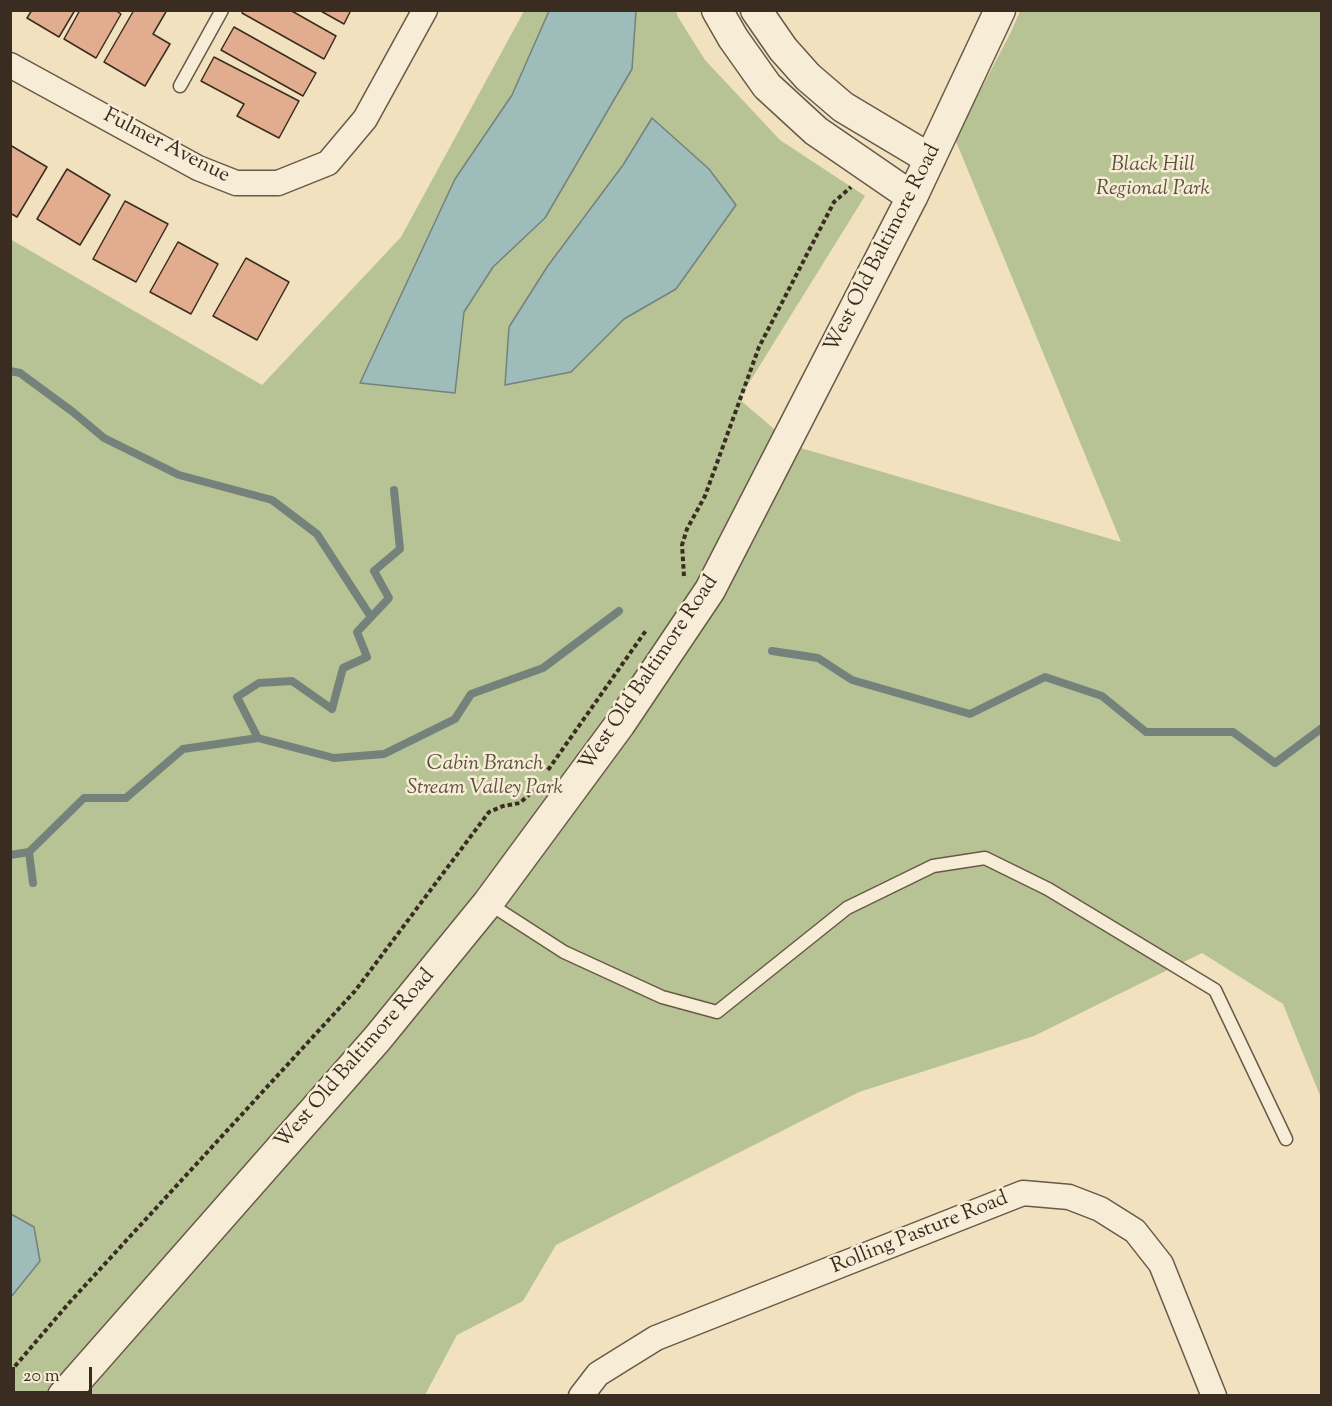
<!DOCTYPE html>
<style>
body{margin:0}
#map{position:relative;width:1332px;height:1406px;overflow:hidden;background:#f2e1bf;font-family:"Sorts Mill Goudy",serif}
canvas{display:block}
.frame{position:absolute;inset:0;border:12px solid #3a2c20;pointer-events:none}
.scale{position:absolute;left:12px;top:1367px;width:80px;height:27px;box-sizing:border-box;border:3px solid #3a2c20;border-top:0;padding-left:8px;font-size:18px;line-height:21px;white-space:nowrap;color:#3a2c20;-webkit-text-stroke:4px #f7ecd5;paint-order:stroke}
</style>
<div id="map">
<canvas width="1332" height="1406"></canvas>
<div class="frame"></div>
<div class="scale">20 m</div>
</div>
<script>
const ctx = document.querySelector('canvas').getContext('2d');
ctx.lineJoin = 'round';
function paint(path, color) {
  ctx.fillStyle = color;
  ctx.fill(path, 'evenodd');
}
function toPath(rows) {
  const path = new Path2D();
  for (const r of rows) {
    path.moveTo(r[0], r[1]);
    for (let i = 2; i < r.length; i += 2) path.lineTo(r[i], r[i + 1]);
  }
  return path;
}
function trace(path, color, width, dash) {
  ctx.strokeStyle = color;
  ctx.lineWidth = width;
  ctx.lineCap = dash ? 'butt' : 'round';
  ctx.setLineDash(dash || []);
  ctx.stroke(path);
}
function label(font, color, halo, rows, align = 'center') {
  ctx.font = font + ' "Sorts Mill Goudy",serif';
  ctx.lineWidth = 5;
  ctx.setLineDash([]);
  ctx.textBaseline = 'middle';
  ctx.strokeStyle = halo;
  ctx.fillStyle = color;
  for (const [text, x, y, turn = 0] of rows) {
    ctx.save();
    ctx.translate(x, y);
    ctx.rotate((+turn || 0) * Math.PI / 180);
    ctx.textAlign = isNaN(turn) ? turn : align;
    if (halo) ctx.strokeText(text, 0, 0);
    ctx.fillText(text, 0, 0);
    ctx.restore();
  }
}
paint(toPath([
 [524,11,676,11,678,17,705,60,780,140,865,196,739,399,794,446,1121,542,955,139,1011,32,1020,11,1321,11,1321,1098,1283,1004,1202,953,1034,1036,859,1092,556,1245,523,1301,457,1335,425,1395,22,1396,11,1388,10,239,262,385,401,237]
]), '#b7c395');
const water = toPath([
 [549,11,636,11,632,69,545,218,493,267,464,312,455,393,360,383,455,179,512,95,549,11],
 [652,118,709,169,736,205,676,289,624,319,571,372,505,385,509,327,547,267,623,165,652,118],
 [11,1214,34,1227,40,1261,11,1297,11,1214]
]);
paint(water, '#9dbcba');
trace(water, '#75827c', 1.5);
trace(toPath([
 [10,371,20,373,73,412,104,438,179,475,272,500,317,534,371,617],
 [772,651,818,658,852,680,970,714,1045,677,1102,696,1146,732,1233,732,1275,763,1322,728],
 [258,738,237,697,259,683,292,681,332,709,343,668,367,657,357,632,389,598,374,571,400,549,394,490],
 [29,852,33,883],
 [10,855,29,852,84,798,126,798,183,749,258,738,334,758,384,754,455,719,471,694,543,668,619,611]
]), '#75827c', 8);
const building = toPath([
 [32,10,75,10,59,37,27,18,32,10],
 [80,10,115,10,121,14,96,58,64,39,80,10],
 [134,10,167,10,153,34,170,44,145,86,104,62,134,10],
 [243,10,290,10,336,36,324,59,242,13,243,10],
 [319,10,351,10,344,24,319,10],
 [234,27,316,73,303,96,221,50,234,27],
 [214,57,299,101,279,138,237,116,244,104,201,81,214,57],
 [10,145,47,167,17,217,10,213,10,145],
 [67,169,110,195,80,245,37,219,67,169],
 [125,201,168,224,136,282,93,259,125,201],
 [178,242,218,264,191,314,150,292,178,242],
 [246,258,289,282,257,340,213,316,246,258]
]);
paint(building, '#e2ac8f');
trace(building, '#3a2c20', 1.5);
const service = toPath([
 [180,86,222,10],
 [488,903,564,952,662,997,717,1012,847,908,933,866,985,858,1048,889,1215,990,1286,1139]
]);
const minor = toPath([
 [10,65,198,168,236,183,278,183,328,163,365,119,425,10],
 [581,1396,598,1374,656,1338,1023,1193,1069,1197,1100,1209,1135,1231,1161,1264,1214,1396]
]);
const tertiary = toPath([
 [717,10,733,38,767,86,816,131,912,197],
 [756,10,783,49,808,77,843,107,930,159],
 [63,1396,377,1039,488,903,620,724,710,590,912,197,1000,10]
]);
trace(service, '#685948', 15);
trace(minor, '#685948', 27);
trace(tertiary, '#685948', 33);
trace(toPath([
 [684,576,682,545,687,529,705,496,759,347,834,202,851,187],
 [548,770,647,629],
 [10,1372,69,1303,355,991,489,812,503,806,520,803,533,791]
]), '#3a2c20', 4, [4.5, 3]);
trace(service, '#f7ecd5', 12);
trace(minor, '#f7ecd5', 24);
trace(tertiary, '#f7ecd5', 30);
label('21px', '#3a2c20', '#f7ecd5', [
 ["Fulmer Avenue",166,147,27],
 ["West Old Baltimore Road",884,249,-63],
 ["West Old Baltimore Road",650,674,-56],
 ["West Old Baltimore Road",356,1060,-49],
 ["Rolling Pasture Road",920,1234,-22]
]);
label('italic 21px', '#59523d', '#f7ecd5', [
 ["Black Hill",1153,166],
 ["Regional Park",1153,190],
 ["Cabin Branch",485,765],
 ["Stream Valley Park",485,789]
]);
</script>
